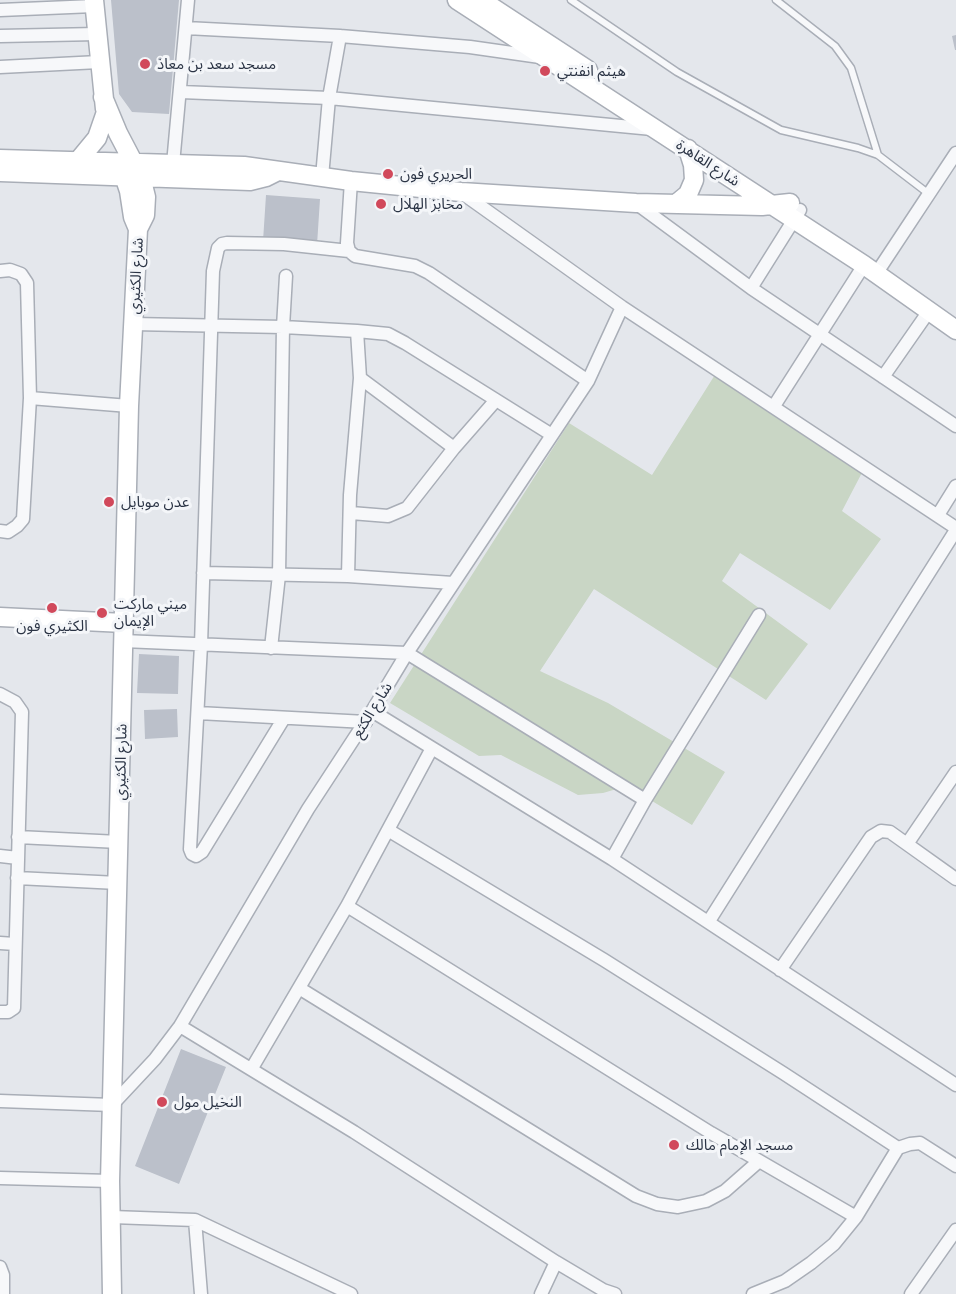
<!DOCTYPE html>
<meta charset="utf-8">
<style>
body{margin:0}
canvas{display:block;background:#e4e7ec}
</style>
<canvas width="956" height="1294"></canvas>
<script>
const ctx = document.querySelector('canvas').getContext('2d');
ctx.lineJoin = 'round';
function paint(path, color) {
  ctx.fillStyle = color;
  ctx.fill(path, 'evenodd');
}
function toPath(rows) {
  const path = new Path2D();
  for (const r of rows) {
    path.moveTo(r[0], r[1]);
    for (let i = 2; i < r.length; i += 2) path.lineTo(r[i], r[i + 1]);
  }
  return path;
}
function trace(path, color, width, dash) {
  ctx.strokeStyle = color;
  ctx.lineWidth = width;
  ctx.lineCap = dash ? 'butt' : 'round';
  ctx.setLineDash(dash || []);
  ctx.stroke(path);
}
function label(font, color, halo, rows, align = 'center') {
  ctx.font = font + ' "Golos Text","Noto Sans Arabic",sans-serif';
  ctx.lineWidth = 6;
  ctx.setLineDash([]);
  ctx.textBaseline = 'middle';
  ctx.strokeStyle = halo;
  ctx.fillStyle = color;
  for (const [text, x, y, turn = 0] of rows) {
    ctx.save();
    ctx.translate(x, y);
    ctx.rotate((+turn || 0) * Math.PI / 180);
    ctx.textAlign = isNaN(turn) ? turn : align;
    if (halo) ctx.strokeText(text, 0, 0);
    ctx.fillText(text, 0, 0);
    ctx.restore();
  }
}
paint(toPath([
 [718,370,866,465,842,511,881,539,830,610,740,553,722,581,808,644,766,700,594,589,540,671,608,703,725,772,692,825,627,786,603,793,578,795,501,755,479,756,390,703,569,423,652,475]
]), '#c9d6c5');
paint(toPath([
 [111,0,179,0,169,114,132,112,119,94],
 [956,35,956,50,955,50,952,36],
 [266,195,320,199,317,245,263,241],
 [139,654,179,656,178,694,137,693],
 [177,709,178,737,145,739,144,710],
 [181,1049,226,1067,179,1184,135,1166]
]), '#bbc0ca');
const lane = toPath([
 [571,0,677,72,781,130,858,148,878,155,929,194],
 [776,0,835,46,851,68,878,155]
]);
const street = toPath([
 [0,10,94,6],
 [186,28,340,36,470,47,540,57],
 [0,36,97,34],
 [0,67,99,62],
 [181,92,329,98,652,129],
 [173,164,188,0],
 [322,177,329,98,340,36],
 [351,181,347,243,349,251,355,256,415,266,429,273,588,381],
 [462,193,622,307,956,528],
 [637,204,751,288,956,426],
 [0,271,10,270,21,274,27,283,30,398,23,519,17,526,8,532,0,531],
 [876,274,956,153],
 [751,288,800,210],
 [133,324,283,327,357,331,388,334,405,343,552,435],
 [883,377,929,311],
 [360,378,454,448],
 [30,398,129,406],
 [774,406,864,265],
 [351,513,388,516,407,508,454,448,496,400],
 [938,515,956,486],
 [203,573,348,576,453,583],
 [348,576,350,495,360,378,357,331],
 [123,641,407,653,645,800],
 [271,648,279,575,283,327,286,276],
 [0,694,15,702,22,712,14,1008,8,1012,0,1012],
 [372,711,612,859,956,1085],
 [198,713,366,722],
 [284,718,202,852,196,856,192,854,190,849,201,645,213,271,218,248,222,244,227,243,284,244,349,251],
 [388,830,604,960,783,1073,898,1148],
 [18,837,119,842],
 [907,844,956,772],
 [0,856,18,858],
 [612,859,645,800,759,615],
 [17,878,118,883],
 [347,906,711,1133,856,1217],
 [709,921,956,530],
 [0,943,15,944],
 [780,970,871,837,881,831,890,832,956,879],
 [299,988,636,1196,657,1204,678,1207,706,1201,725,1191,758,1162],
 [180,1026,354,1132,556,1262,603,1290,615,1294],
 [252,1068,347,906,432,748],
 [0,1101,112,1105,155,1059,180,1026,308,809,372,711,407,653,588,381,622,307],
 [0,1178,110,1181],
 [112,1217,195,1220,351,1294],
 [195,1220,201,1294],
 [0,1267,3,1275,3,1294],
 [541,1294,556,1262],
 [753,1294,785,1281,811,1263,834,1244,856,1217,898,1148,910,1144,920,1143,956,1166],
 [911,1294,956,1230]
]);
const secondary = toPath([
 [94,0,105,109],
 [457,0,864,265,956,330],
 [481,0,588,70],
 [103,97,118,133,141,177,146,197,145,215,138,229,129,406,110,1181,112,1294],
 [0,159,244,166,351,181,461,192,636,203,762,206,790,203],
 [78,161,97,138,106,112],
 [121,167,129,191,133,217,138,229],
 [0,172,250,181,266,177,276,172],
 [676,204,688,194,694,180,693,165,688,149],
 [0,617,124,623]
]);
trace(lane, '#a9aeb7', 9);
trace(street, '#a9aeb7', 15);
trace(secondary, '#a9aeb7', 21);
trace(lane, '#f7f8fa', 6);
trace(street, '#f7f8fa', 12);
trace(secondary, '#fff', 18);
for (const [x, y, r, color] of [
 [145,64,6,"#d1495b"],
 [545,71,6,"#d1495b"],
 [388,174,6,"#d1495b"],
 [381,204,6,"#d1495b"],
 [109,502,6,"#d1495b"],
 [52,608,6,"#d1495b"],
 [102,613,6,"#d1495b"],
 [162,1102,6,"#d1495b"],
 [674,1145,6,"#d1495b"]
]) {
  const dot = new Path2D();
  dot.arc(x, y, r, 0, 2 * Math.PI);
  ctx.fillStyle = color;
  ctx.fill(dot);
  trace(dot, '#f4f6f9', 2);
}
label('15px', '#2b3445', '#f4f6f9', [
 ["مسجد سعد بن معاذ",157,64],
 ["هيثم انفنتي",557,71],
 ["الحريري فون",400,174],
 ["مخابز الهلال",393,204],
 ["عدن موبايل",121,502],
 ["ميني ماركت",114,604],
 ["الإيمان",114,621],
 ["الكثيري فون",52,626,"center"],
 ["النخيل مول",174,1102],
 ["مسجد الإمام مالك",686,1145]
], 'left');
label('15px', '#2b3445', '#f4f6f9', [
 ["شارع القاهرة",708,163,33],
 ["شارع الكثيري",136,276,-87],
 ["شارع الكثع",372,710,-58],
 ["شارع الكثيري",121,762,-89]
]);
</script>
